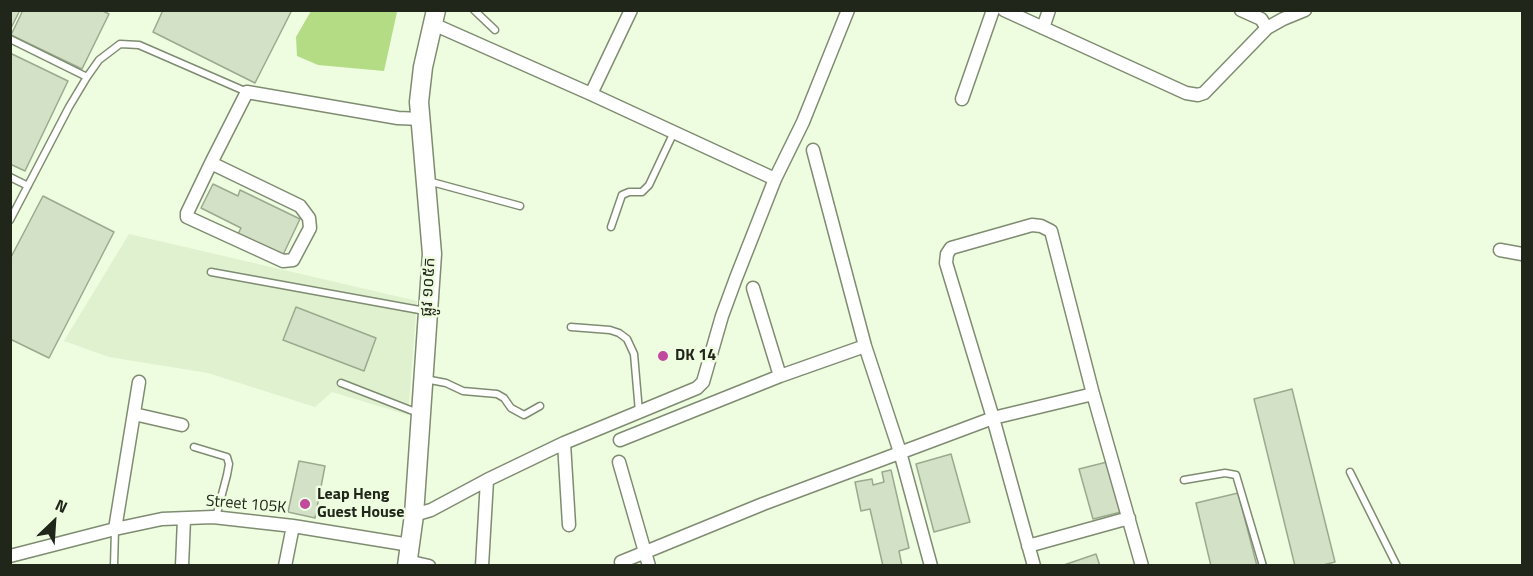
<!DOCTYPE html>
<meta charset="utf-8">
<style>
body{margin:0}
#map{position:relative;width:1533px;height:576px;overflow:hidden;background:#eefce0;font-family:"Titillium Web",sans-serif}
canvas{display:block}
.frame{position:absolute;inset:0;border:12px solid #21261b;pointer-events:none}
.north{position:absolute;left:24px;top:492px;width:60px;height:60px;-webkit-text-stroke:4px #eefce0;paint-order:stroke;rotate:25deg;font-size:16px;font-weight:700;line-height:24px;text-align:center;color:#21261b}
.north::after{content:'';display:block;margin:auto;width:21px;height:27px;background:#21261b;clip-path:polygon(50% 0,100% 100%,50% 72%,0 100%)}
</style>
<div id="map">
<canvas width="1533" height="576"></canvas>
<div class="frame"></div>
<div class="north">N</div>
</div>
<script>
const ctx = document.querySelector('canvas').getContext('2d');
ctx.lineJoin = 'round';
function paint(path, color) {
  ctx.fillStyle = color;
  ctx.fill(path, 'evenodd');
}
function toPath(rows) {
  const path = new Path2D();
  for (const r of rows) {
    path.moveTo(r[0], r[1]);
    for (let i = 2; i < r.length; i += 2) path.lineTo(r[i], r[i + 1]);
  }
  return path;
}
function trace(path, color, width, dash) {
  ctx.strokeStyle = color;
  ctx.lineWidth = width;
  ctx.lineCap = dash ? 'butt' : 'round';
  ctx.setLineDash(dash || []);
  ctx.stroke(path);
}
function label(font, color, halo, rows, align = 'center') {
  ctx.font = font + ' "Titillium Web","Noto Sans Khmer",sans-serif';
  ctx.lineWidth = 5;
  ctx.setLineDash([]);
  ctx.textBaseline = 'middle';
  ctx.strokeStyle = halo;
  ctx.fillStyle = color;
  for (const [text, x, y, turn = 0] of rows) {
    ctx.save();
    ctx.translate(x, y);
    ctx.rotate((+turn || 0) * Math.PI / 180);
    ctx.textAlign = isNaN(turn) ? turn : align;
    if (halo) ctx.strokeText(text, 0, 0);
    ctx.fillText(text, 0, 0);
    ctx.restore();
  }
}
paint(toPath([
 [129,234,417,301,408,415,332,392,315,407,208,373,109,357,64,341]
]), '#dff1ce');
paint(toPath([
 [394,11,397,12,384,71,318,65,297,56,296,37,311,11]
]), '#b3dc85');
const building = toPath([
 [10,10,20,10,10,30,10,10],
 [23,10,101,10,109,14,82,69,11,35,23,10],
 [163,10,292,10,255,83,153,32,163,10],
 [10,53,68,81,25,171,10,164,10,53],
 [213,184,238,196,240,190,300,219,282,257,237,236,241,228,201,208,213,184],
 [43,196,114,232,49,358,10,339,10,259,43,196],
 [296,307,376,338,364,371,283,340,296,307],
 [1292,389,1335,562,1319,566,1295,566,1254,399,1292,389],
 [951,454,970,522,934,532,916,464,951,454],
 [299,461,325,466,315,518,288,512,299,461],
 [1107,462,1121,512,1093,519,1079,469,1107,462],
 [891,470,909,548,899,551,902,566,883,566,870,509,861,511,855,482,872,479,873,485,884,482,882,472,891,470],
 [1238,493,1257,566,1211,566,1196,503,1238,493],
 [1096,554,1100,566,1061,566,1096,554]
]);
paint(building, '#d3e2c6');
trace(building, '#9ba98e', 1.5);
const service = toPath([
 [474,10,495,30],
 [10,39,87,77],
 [10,177,28,186],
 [428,181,520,206],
 [10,220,69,107,87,77,99,60,120,44,139,45,247,92],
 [611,227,622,195,629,192,642,192,649,185,674,132],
 [211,272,425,311],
 [571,327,610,330,619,333,627,339,634,354,639,412],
 [425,379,446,383,463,391,497,394,504,398,511,408,524,415,540,406],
 [341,383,418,413],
 [194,447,227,457,229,464,227,475,216,517],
 [1350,472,1397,566],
 [1184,480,1225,473,1236,475,1263,566],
 [114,566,115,529]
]);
const minor = toPath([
 [1004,10,1186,93,1198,95,1204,93,1267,28,1283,19,1305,10],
 [1241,10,1261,19,1267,28],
 [433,24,591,94,775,179],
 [1043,28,1049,10],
 [591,94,631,10],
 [962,99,993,10],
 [813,150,865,346,900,452,931,566],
 [211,163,300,206,309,218,310,228,293,260,283,261,187,217,187,213,211,163,247,92,398,118,421,119],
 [1500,250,1522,254],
 [753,288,780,376],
 [134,414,182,425],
 [620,440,780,376,865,346],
 [564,443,569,525],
 [619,462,649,566],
 [414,515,431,510,487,480,564,443,697,388,703,382,722,316,736,278,775,179,803,122,848,10],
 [115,529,139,382],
 [1028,546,1129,518],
 [10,556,115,529,162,519,213,517,293,526,410,545],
 [407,561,429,566],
 [621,562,763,504,993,418,1093,394],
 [182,566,184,519],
 [285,566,293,526],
 [482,566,487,480],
 [1034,566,993,418,946,263,947,254,951,248,1032,225,1041,226,1051,231,1093,394,1142,566]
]);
const secondary = toPath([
 [407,566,414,515,432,254,419,102,423,67,436,10]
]);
trace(service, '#7f8c72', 9);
trace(minor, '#7f8c72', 15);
trace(secondary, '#7f8c72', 21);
trace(service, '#fff', 6);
trace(minor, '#fff', 12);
trace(secondary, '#fff', 18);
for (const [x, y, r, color] of [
 [663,356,6,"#c1499e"],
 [305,504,6,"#c1499e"]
]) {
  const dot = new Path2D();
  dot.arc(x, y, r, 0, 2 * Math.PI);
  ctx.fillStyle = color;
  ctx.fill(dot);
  trace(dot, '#eefce0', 2);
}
label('16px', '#21261b', '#eefce0', [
 ["ផ្លូវ ១០៥ក",429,287,-87],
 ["Street 105K",246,505,5]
]);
label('bold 16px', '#21261b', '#eefce0', [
 ["DK 14",675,356],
 ["Leap Heng",317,495],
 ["Guest House",317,513]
], 'left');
</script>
